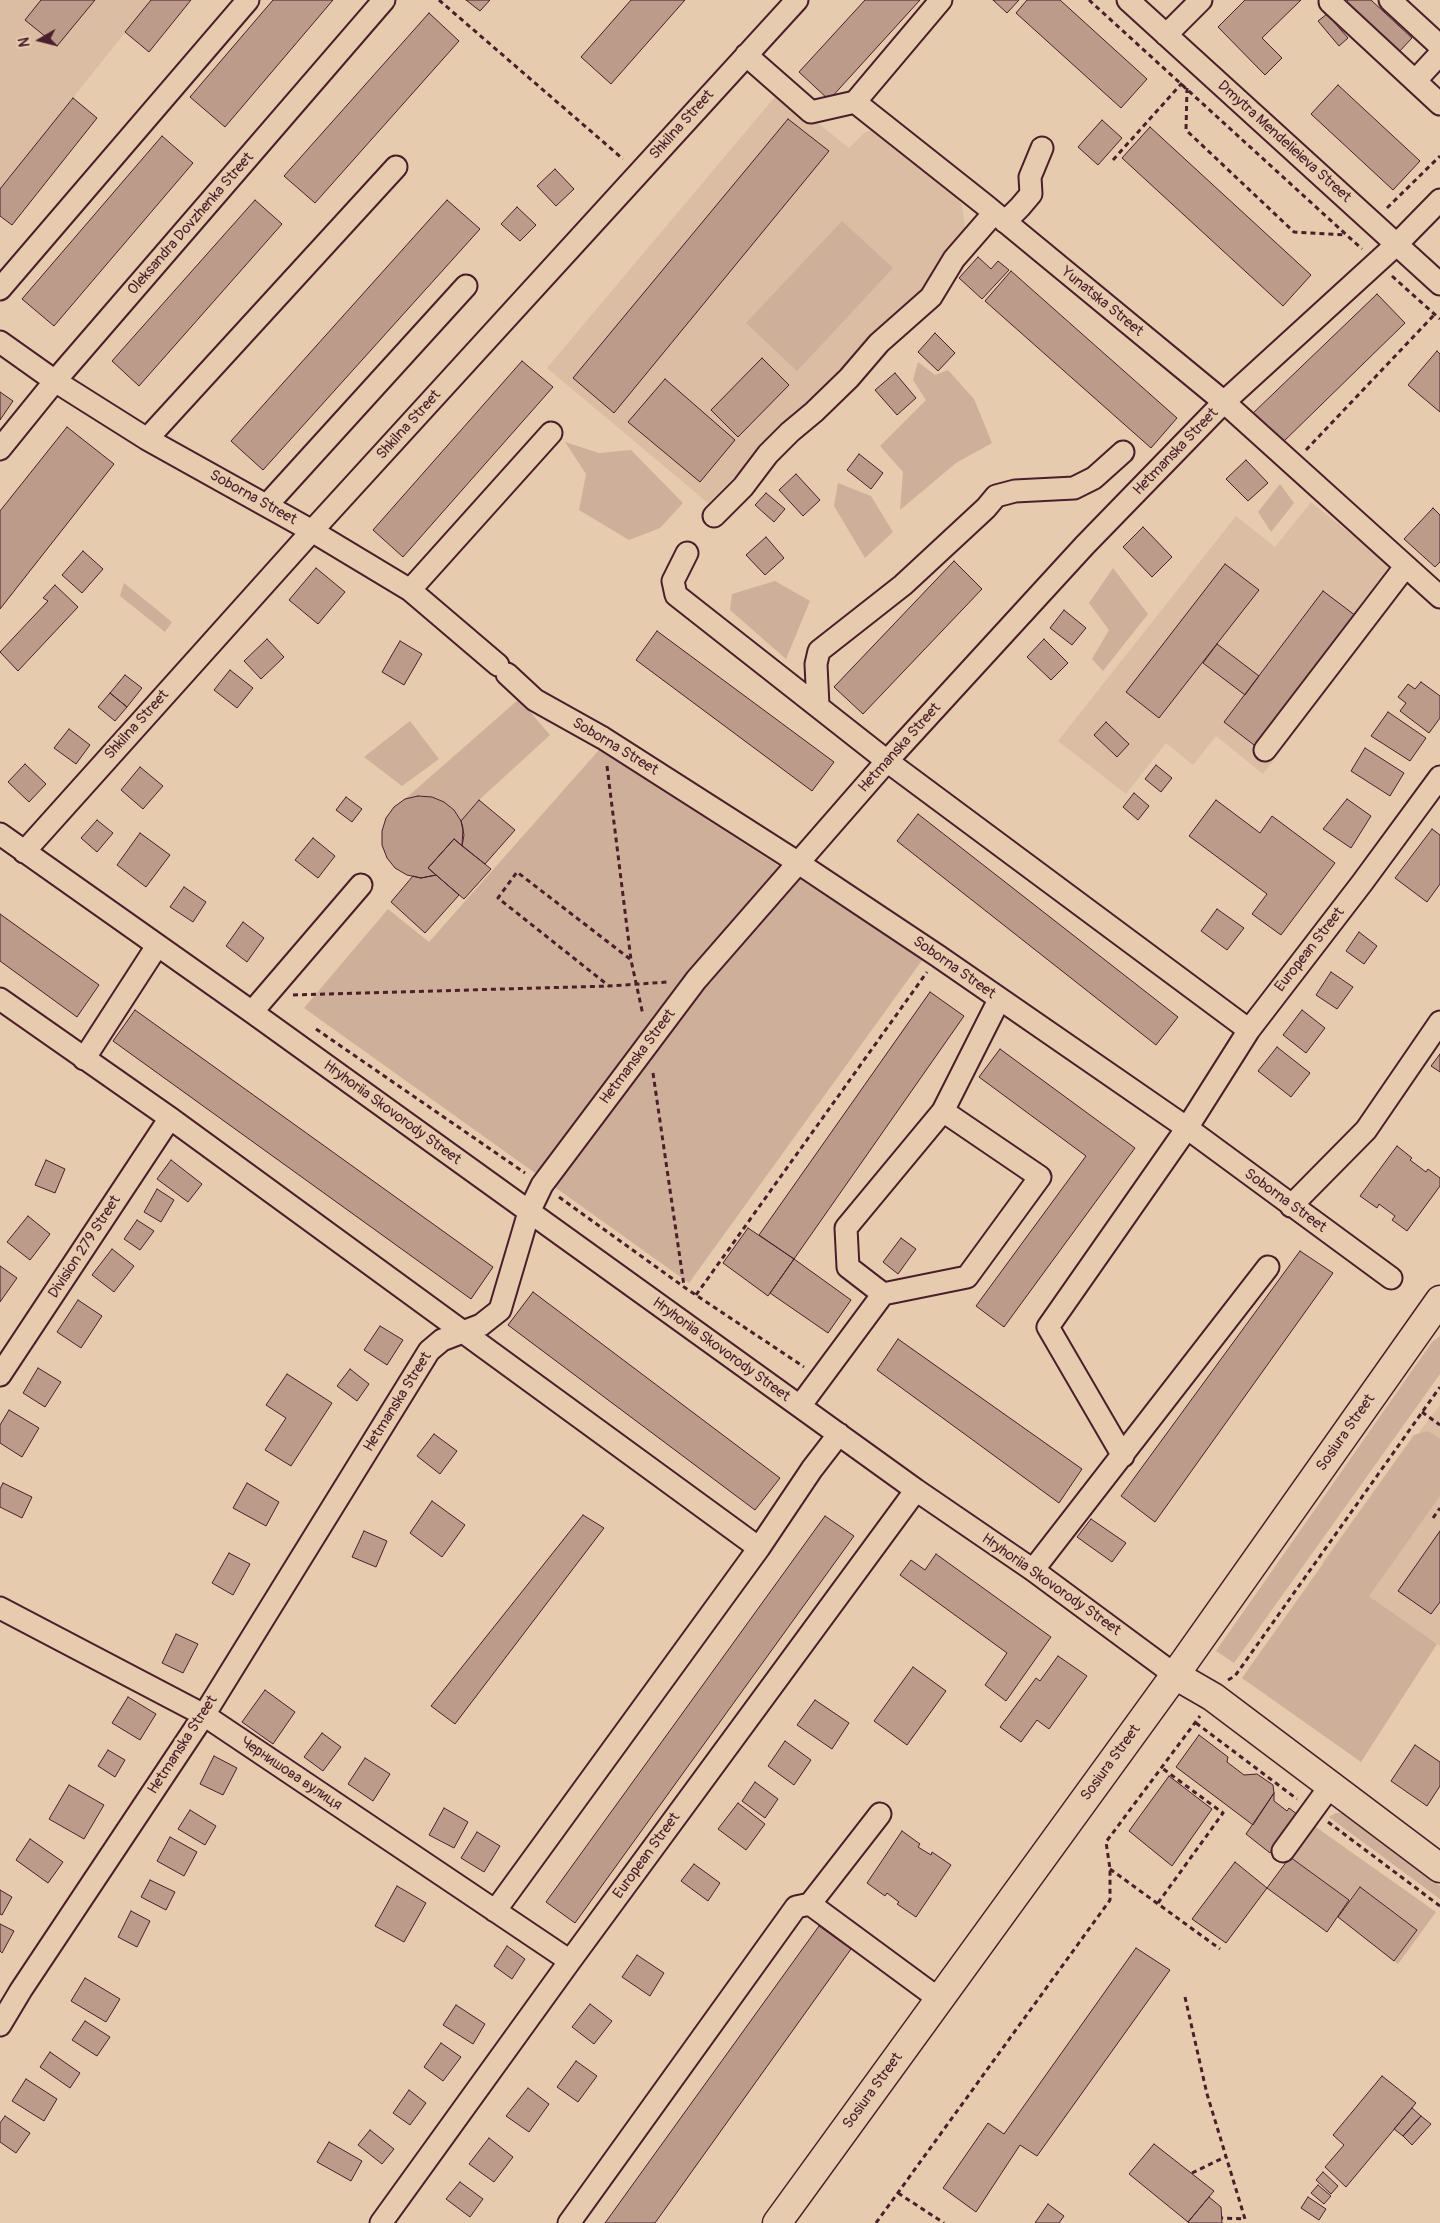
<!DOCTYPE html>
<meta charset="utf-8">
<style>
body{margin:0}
#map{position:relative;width:1440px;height:2223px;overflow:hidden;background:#e7cbae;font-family:Pangolin,sans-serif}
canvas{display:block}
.north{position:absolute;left:15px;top:15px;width:50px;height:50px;-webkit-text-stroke:4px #e7cbae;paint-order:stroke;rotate:262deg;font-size:14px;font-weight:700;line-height:20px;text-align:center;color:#4a1f2b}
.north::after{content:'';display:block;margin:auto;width:18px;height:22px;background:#4a1f2b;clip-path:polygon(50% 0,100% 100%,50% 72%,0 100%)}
</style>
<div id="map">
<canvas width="1440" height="2223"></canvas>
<div class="north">N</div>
</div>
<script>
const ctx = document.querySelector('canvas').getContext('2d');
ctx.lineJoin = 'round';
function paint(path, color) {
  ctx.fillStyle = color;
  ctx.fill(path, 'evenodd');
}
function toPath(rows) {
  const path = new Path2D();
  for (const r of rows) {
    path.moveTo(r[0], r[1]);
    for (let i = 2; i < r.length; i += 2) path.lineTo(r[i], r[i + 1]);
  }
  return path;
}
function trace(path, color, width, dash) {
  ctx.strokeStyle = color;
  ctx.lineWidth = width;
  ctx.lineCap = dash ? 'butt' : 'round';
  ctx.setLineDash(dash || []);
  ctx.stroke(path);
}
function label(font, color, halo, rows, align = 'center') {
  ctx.font = font + ' Pangolin,sans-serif';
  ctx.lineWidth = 5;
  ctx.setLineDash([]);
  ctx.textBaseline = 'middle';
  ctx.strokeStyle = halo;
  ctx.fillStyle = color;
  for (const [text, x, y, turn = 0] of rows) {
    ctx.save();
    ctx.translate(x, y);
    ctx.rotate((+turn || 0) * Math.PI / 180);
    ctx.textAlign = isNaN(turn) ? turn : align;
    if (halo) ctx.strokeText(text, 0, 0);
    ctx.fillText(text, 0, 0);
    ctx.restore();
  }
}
paint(toPath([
 [0,0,151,0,0,189],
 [779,92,849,148,864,133,871,130,880,134,955,196,962,205,965,228,921,291,708,503,547,368],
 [1311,502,1410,582,1263,774,1216,736,1193,765,1166,743,1126,794,1058,741,1236,516,1275,547],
 [1440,1405,1440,1646,1322,1563,1414,1435,1418,1434]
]), '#dabda3');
paint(toPath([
 [842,221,893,268,797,371,746,323],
 [918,362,935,375,948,370,974,399,992,443,956,463,900,510,903,472,880,446,926,400,913,380],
 [565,442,599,453,631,450,683,503,660,528,629,540,579,510,586,474],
 [838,483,871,496,893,532,865,558,834,506],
 [1280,484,1294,503,1271,532,1258,512],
 [1113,568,1148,614,1103,671,1092,659,1109,630,1089,603],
 [775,581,810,601,786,659,730,610,732,594],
 [124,583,172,622,165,632,120,596],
 [519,699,550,735,479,800,461,821,454,810,444,802,432,797,418,796,405,799],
 [410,721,439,759,402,786,364,757],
 [599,750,923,959,689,1283,304,1008,388,909,429,942],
 [1440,1336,1440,1374,1234,1663,1216,1651,1432,1342],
 [1428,1431,1440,1439,1440,1496,1369,1596,1437,1644,1361,1762,1242,1678,1414,1435],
 [1336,1813,1343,1813,1440,1886,1440,1899,1329,1817],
 [1313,1825,1436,1912,1398,1964,1394,1961,1417,1930,1360,1887,1349,1900,1290,1857]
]), '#ceaf99');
const building = toPath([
 [41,0,95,0,57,46,25,20,41,0],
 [151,0,191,0,149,52,125,32,151,0],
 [273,0,333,0,225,127,190,97,273,0],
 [466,0,490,0,480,11,466,0],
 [631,0,685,0,611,84,581,57,631,0],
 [865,0,920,0,829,100,799,72,865,0],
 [993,0,1019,0,1007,13,993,0],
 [1027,0,1060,0,1147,79,1121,108,1016,13,1027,0],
 [1245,0,1301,0,1262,38,1282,58,1265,75,1218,27,1245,0],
 [1348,0,1371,0,1412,38,1397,54,1343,5,1348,0],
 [429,13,459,41,315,203,284,176,429,13],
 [1327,14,1348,38,1339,46,1318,21,1327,14],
 [1338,85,1420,161,1393,190,1311,114,1338,85],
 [73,98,97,118,12,225,0,216,0,189,73,98],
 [788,119,829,151,614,413,573,378,788,119],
 [1102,120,1122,138,1098,165,1078,147,1102,120],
 [1150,127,1311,275,1283,306,1122,158,1150,127],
 [162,136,193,163,54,326,22,299,162,136],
 [555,169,574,189,556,206,537,186,555,169],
 [255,200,282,224,139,386,112,361,255,200],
 [447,200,480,229,263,470,231,441,447,200],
 [517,207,536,225,520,241,501,224,517,207],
 [978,257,991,269,998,261,1009,270,982,299,959,278,978,257],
 [1011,271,1177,418,1151,448,985,301,1011,271],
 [1377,294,1405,323,1279,446,1250,416,1377,294],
 [935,333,955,353,938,371,918,352,935,333],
 [1437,351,1440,354,1440,412,1408,385,1437,351],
 [762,358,789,385,738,437,711,410,762,358],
 [522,361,553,387,403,557,373,530,522,361],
 [895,373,916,398,897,415,875,390,895,373],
 [665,379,735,440,700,482,628,422,665,379],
 [0,392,13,401,0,420,0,392],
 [67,427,114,464,0,609,0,511,67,427],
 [859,454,883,473,871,489,847,470,859,454],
 [1246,460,1268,483,1248,501,1226,479,1246,460],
 [796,474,820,500,803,516,779,490,796,474],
 [766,493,785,509,774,522,755,505,766,493],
 [1433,508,1440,515,1440,562,1435,567,1404,539,1433,508],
 [1143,527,1172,557,1152,577,1123,547,1143,527],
 [766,537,784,558,765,575,746,555,766,537],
 [83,551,103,569,82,593,62,575,83,551],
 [954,561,982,589,863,714,834,687,954,561],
 [1225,564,1259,590,1159,718,1126,692,1225,564],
 [316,568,345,592,318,624,289,600,316,568],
 [55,585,78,607,18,671,0,652,48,601,43,598,55,585],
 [1323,591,1356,616,1258,748,1224,722,1323,591],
 [1064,610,1086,628,1072,645,1050,628,1064,610],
 [657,631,834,762,812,791,636,660,657,631],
 [267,639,284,657,261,679,244,661,267,639],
 [1044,639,1068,663,1051,680,1027,657,1044,639],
 [400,641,422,654,404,685,382,672,400,641],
 [1217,644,1259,676,1245,695,1203,663,1217,644],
 [230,670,253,688,237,708,214,690,230,670],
 [125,675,142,688,127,707,110,693,125,675],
 [1421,682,1440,696,1440,718,1429,733,1400,711,1406,703,1398,697,1408,684,1415,689,1421,682],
 [110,693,127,707,115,721,98,707,110,693],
 [1388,712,1426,738,1410,761,1371,736,1388,712],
 [1106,722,1129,744,1117,757,1094,735,1106,722],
 [69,729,90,745,76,764,54,748,69,729],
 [1365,748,1404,773,1390,796,1351,771,1365,748],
 [25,764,46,784,29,802,8,782,25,764],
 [1156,765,1172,778,1161,792,1145,779,1156,765],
 [140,767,163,786,143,809,121,790,140,767],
 [1134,793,1149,806,1138,820,1123,807,1134,793],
 [418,796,432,797,444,802,454,810,461,821,464,835,462,846,454,839,428,868,436,875,421,878,407,875,395,868,387,858,382,845,382,831,386,818,394,807,405,799,418,796],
 [346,797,362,809,352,822,336,810,346,797],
 [1347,799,1371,816,1351,848,1323,829,1347,799],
 [479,800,515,830,485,864,462,846,463,828,461,821,479,800],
 [1216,800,1260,833,1272,816,1335,863,1281,935,1252,914,1267,894,1189,836,1216,800],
 [918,814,1178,1017,1156,1045,897,841,918,814],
 [97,820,113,833,97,852,81,838,97,820],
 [1432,829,1440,835,1440,884,1427,902,1395,878,1432,829],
 [140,833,170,855,146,887,117,865,140,833],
 [313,838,335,856,318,878,295,860,313,838],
 [454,839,491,869,464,899,428,868,454,839],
 [436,875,459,895,425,933,391,902,413,876,421,878,436,875],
 [184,887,206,902,193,922,170,907,184,887],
 [1217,909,1244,928,1227,950,1201,931,1217,909],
 [0,914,99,985,77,1017,0,961,0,914],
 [243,922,264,938,247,962,226,946,243,922],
 [1359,932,1377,946,1364,964,1346,951,1359,932],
 [1331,972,1353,987,1337,1009,1316,995,1331,972],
 [930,992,964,1016,794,1259,759,1235,930,992],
 [135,1010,493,1267,471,1299,113,1041,135,1010],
 [1302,1010,1325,1028,1306,1053,1283,1035,1302,1010],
 [1277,1047,1310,1073,1291,1097,1258,1071,1277,1047],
 [1000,1049,1135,1148,1004,1327,976,1306,1086,1156,979,1077,1000,1049],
 [1440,1054,1440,1072,1431,1066,1440,1054],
 [1397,1146,1412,1158,1410,1160,1426,1172,1428,1169,1440,1178,1440,1186,1407,1231,1392,1220,1395,1216,1379,1204,1377,1208,1360,1196,1397,1146],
 [46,1160,65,1169,55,1193,35,1185,46,1160],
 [171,1160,202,1184,188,1202,157,1179,171,1160],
 [157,1189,174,1200,161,1222,144,1212,157,1189],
 [28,1216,50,1234,30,1260,7,1242,28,1216],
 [137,1220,154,1231,140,1250,124,1239,137,1220],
 [748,1228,794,1259,768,1296,723,1263,748,1228],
 [901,1238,916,1249,898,1274,883,1262,901,1238],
 [112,1249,134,1266,114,1292,92,1275,112,1249],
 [1300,1251,1333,1273,1155,1522,1121,1496,1300,1251],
 [794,1259,851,1300,828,1333,770,1293,794,1259],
 [0,1266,17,1278,0,1302,0,1266],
 [533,1292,780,1478,755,1510,508,1325,533,1292],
 [78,1300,102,1316,81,1348,57,1332,78,1300],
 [380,1326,403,1340,387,1365,364,1350,380,1326],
 [898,1339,1082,1469,1059,1503,877,1370,898,1339],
 [38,1368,61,1382,45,1407,23,1393,38,1368],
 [350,1369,369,1384,357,1401,337,1386,350,1369],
 [287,1374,332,1403,291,1466,265,1450,286,1418,266,1405,287,1374],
 [9,1410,39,1428,22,1457,0,1443,0,1425,9,1410],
 [434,1434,457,1451,440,1474,417,1456,434,1434],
 [3,1483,32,1497,22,1518,0,1507,0,1489,3,1483],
 [247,1483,279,1502,266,1526,233,1508,247,1483],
 [432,1501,465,1525,442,1557,410,1533,432,1501],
 [583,1515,604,1528,455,1724,431,1706,583,1515],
 [825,1516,854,1536,575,1923,546,1902,825,1516],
 [1091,1519,1126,1543,1112,1562,1077,1537,1091,1519],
 [364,1531,387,1541,376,1567,352,1557,364,1531],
 [1440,1531,1440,1602,1431,1614,1398,1591,1440,1531],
 [229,1553,250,1564,233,1595,212,1583,229,1553],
 [936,1554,1051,1637,1006,1701,985,1685,1007,1653,900,1575,911,1560,925,1570,936,1554],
 [176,1634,198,1644,183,1673,162,1663,176,1634],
 [1058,1656,1087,1676,1049,1729,1037,1720,1021,1742,1000,1727,1036,1678,1040,1681,1058,1656],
 [913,1667,946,1691,907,1745,874,1721,913,1667],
 [265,1690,295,1712,273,1744,242,1722,265,1690],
 [128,1697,156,1714,140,1740,112,1723,128,1697],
 [815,1700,849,1723,832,1749,797,1725,815,1700],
 [322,1733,341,1747,323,1771,304,1757,322,1733],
 [1199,1735,1228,1757,1227,1762,1244,1775,1257,1774,1273,1785,1274,1793,1253,1825,1176,1767,1199,1735],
 [785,1741,811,1760,794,1785,768,1766,785,1741],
 [1415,1745,1440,1762,1440,1786,1427,1806,1391,1781,1415,1745],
 [108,1750,125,1760,115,1777,98,1766,108,1750],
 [214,1756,237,1768,223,1795,200,1784,214,1756],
 [365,1758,390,1774,373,1801,348,1784,365,1758],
 [1169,1776,1212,1809,1172,1866,1129,1831,1169,1776],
 [755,1782,778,1799,765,1818,742,1801,755,1782],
 [69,1785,104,1805,84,1839,49,1819,69,1785],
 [1274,1793,1274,1801,1287,1811,1289,1808,1298,1815,1270,1853,1246,1834,1274,1793],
 [738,1803,765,1824,746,1850,718,1829,738,1803],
 [444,1808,468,1822,454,1848,429,1835,444,1808],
 [190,1810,216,1826,205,1845,178,1829,190,1810],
 [902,1831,920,1844,918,1847,931,1855,932,1852,951,1865,916,1917,897,1904,899,1902,887,1893,885,1896,867,1883,902,1831],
 [477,1832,500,1846,484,1872,461,1858,477,1832],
 [170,1837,197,1852,184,1876,157,1861,170,1837],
 [30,1839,63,1862,48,1883,16,1860,30,1839],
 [1290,1857,1349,1900,1327,1932,1267,1888,1290,1857],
 [1235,1862,1267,1888,1226,1943,1192,1919,1235,1862],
 [694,1864,720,1883,708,1901,681,1881,694,1864],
 [150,1880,175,1892,166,1910,141,1897,150,1880],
 [397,1886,426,1903,404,1942,375,1926,397,1886],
 [1360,1887,1417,1930,1394,1961,1338,1917,1360,1887],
 [0,1890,12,1897,2,1915,0,1914,0,1890],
 [131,1911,150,1921,137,1947,118,1937,131,1911],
 [0,1924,14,1931,2,1953,0,1951,0,1924],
 [819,1926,851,1949,655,2223,605,2223,819,1926],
 [507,1946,525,1959,512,1979,494,1966,507,1946],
 [1136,1948,1170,1970,1037,2156,1020,2145,976,2212,943,2188,988,2123,1004,2134,1136,1948],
 [637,1955,664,1973,650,1996,622,1977,637,1955],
 [85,1978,120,1999,106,2022,71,2001,85,1978],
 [590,2004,612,2021,594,2044,572,2027,590,2004],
 [456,2005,485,2024,473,2044,443,2025,456,2005],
 [85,2021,110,2037,97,2056,72,2040,85,2021],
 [441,2043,461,2057,443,2081,424,2067,441,2043],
 [50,2052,80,2073,70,2088,40,2067,50,2052],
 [576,2061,597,2076,578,2102,557,2087,576,2061],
 [1382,2076,1416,2103,1346,2187,1325,2167,1344,2145,1333,2135,1382,2076],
 [26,2079,57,2099,44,2121,12,2101,26,2079],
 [528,2088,549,2104,529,2132,506,2116,528,2088],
 [409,2090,426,2103,410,2125,393,2113,409,2090],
 [1412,2108,1421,2116,1403,2136,1394,2129,1412,2108],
 [5,2116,30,2133,16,2153,0,2142,0,2123,5,2116],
 [1421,2116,1431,2124,1412,2145,1403,2136,1421,2116],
 [370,2130,394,2149,382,2164,358,2145,370,2130],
 [489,2138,513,2157,494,2182,469,2164,489,2138],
 [329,2142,362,2161,351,2181,317,2162,329,2142],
 [1154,2144,1214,2191,1188,2222,1129,2174,1154,2144],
 [1323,2172,1338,2186,1331,2194,1316,2180,1323,2172],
 [460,2182,483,2199,470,2217,446,2199,460,2182],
 [1318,2185,1331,2196,1324,2204,1311,2193,1318,2185],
 [1209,2197,1221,2207,1222,2223,1189,2223,1188,2222,1209,2197],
 [1308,2197,1326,2209,1319,2220,1301,2208,1308,2197],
 [1048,2204,1064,2216,1059,2223,1035,2223,1048,2204]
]);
paint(building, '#bc9b8a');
trace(building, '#4a1f2b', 1);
const minor = toPath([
 [1128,0,1440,284],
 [1332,0,1330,2,1440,104],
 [1390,0,1440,46],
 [1166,35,1201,0],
 [746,55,811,112,855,102,985,205,1224,402,1440,597],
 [1415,81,1440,54],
 [855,102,941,0],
 [1005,222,1020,207,1031,194,1030,177,1042,148],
 [0,289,248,0],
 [0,342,55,381,147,439,312,531,410,590,498,665],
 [147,439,396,167],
 [0,449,55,381,384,0],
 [267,505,466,286],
 [714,516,743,487,768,454,790,432,814,412,849,378,879,343,931,297,954,259,994,213],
 [687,553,673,581,676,595,887,761,1249,1030],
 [410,590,551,433],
 [507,674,535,700,603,738,797,862,938,956,1187,1128,1391,1278],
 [818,706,816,664,819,651,903,585,986,508,996,496,1015,491,1074,488,1094,478,1123,452],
 [1265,750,1405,567],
 [0,834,252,1012,916,1490,1033,1570,1175,1675],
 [24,852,312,531,797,0],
 [0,999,170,1118,759,1548],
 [252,1012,361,885],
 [84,1059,157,946],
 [1291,1206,1366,1130,1440,1022],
 [883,1294,848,1267,846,1228,943,1111],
 [0,1375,170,1118],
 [800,1406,883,1294,967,1277,1040,1177,943,1111,999,1000],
 [1123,1456,1048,1327,1187,1128,1249,1030,1362,883,1440,777],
 [1033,1570,1268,1267],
 [0,1608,204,1715,570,1961],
 [1283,1851,1331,1785],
 [810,1904,939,1999],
 [495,1911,759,1548,812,1469,839,1434],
 [0,2025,21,1990,204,1715,429,1351,442,1340,481,1325,500,1310,529,1212,542,1185,696,980,887,761,1085,545,1224,402,1397,244,1440,200],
 [381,2223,570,1961,916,1490],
 [569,2223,796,1907,810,1904,880,1814]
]);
const major = toPath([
 [1175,1675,1213,1697,1440,1868],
 [777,2223,1175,1675,1440,1300]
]);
trace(minor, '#4a1f2b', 25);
trace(major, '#4a1f2b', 31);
trace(toPath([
 [439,0,623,159],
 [1089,0,1362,249],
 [1187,88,1186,130,1294,232,1346,235],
 [1113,160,1182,83],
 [1387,208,1440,156],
 [1392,276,1440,319],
 [1306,450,1435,314],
 [607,766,631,960,643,1015],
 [630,959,517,872,498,898,609,986,668,982],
 [293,995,609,986],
 [316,1029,525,1173],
 [653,1073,684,1286],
 [559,1197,684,1287,804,1367],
 [696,1295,927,972],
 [1422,1412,1440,1425],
 [1433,1518,1440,1508],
 [1228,1680,1235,1676,1440,1387],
 [1196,1723,1297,1799],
 [1328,1822,1440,1906],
 [1110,1869,1220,1949],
 [1158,1903,1223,1813,1162,1768],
 [1185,1997,1207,2094,1245,2219,1222,2218],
 [1192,2173,1225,2157],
 [898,2193,944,2223],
 [876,2223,1110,1900,1110,1869,1106,1842,1200,1716]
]), '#4a1f2b', 3, [5, 4]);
trace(minor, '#e7cbae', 21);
trace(major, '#e7cbae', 28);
label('15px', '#4a1f2b', '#e7cbae', [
 ["Shkilna Street",682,125,-48],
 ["Dmytra Mendelieieva Street",1284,142,42],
 ["Oleksandra Dovzhenka Street",191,224,-49],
 ["Yunatska Street",1102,302,39],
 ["Shkilna Street",409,425,-48],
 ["Hetmanska Street",1176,452,-46],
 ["Soborna Street",253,498,29],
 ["Shkilna Street",137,725,-48],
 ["Soborna Street",615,747,31],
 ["Hetmanska Street",900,748,-48],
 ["European Street",1310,950,-52],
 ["Soborna Street",954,968,35],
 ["Hetmanska Street",638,1057,-53],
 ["Hryhoriia Skovorody Street",392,1113,36],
 ["Soborna Street",1285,1201,36],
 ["Division 279 Street",85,1247,-57],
 ["Hryhoriia Skovorody Street",721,1350,36],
 ["Hetmanska Street",398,1402,-58],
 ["Sosiura Street",1346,1433,-55],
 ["Hryhoriia Skovorody Street",1051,1585,35],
 ["Hetmanska Street",183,1745,-57],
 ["Sosiura Street",1111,1763,-54],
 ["Чернишова вулиця",291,1774,34],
 ["European Street",647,1856,-54],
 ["Sosiura Street",873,2091,-54]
]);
</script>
